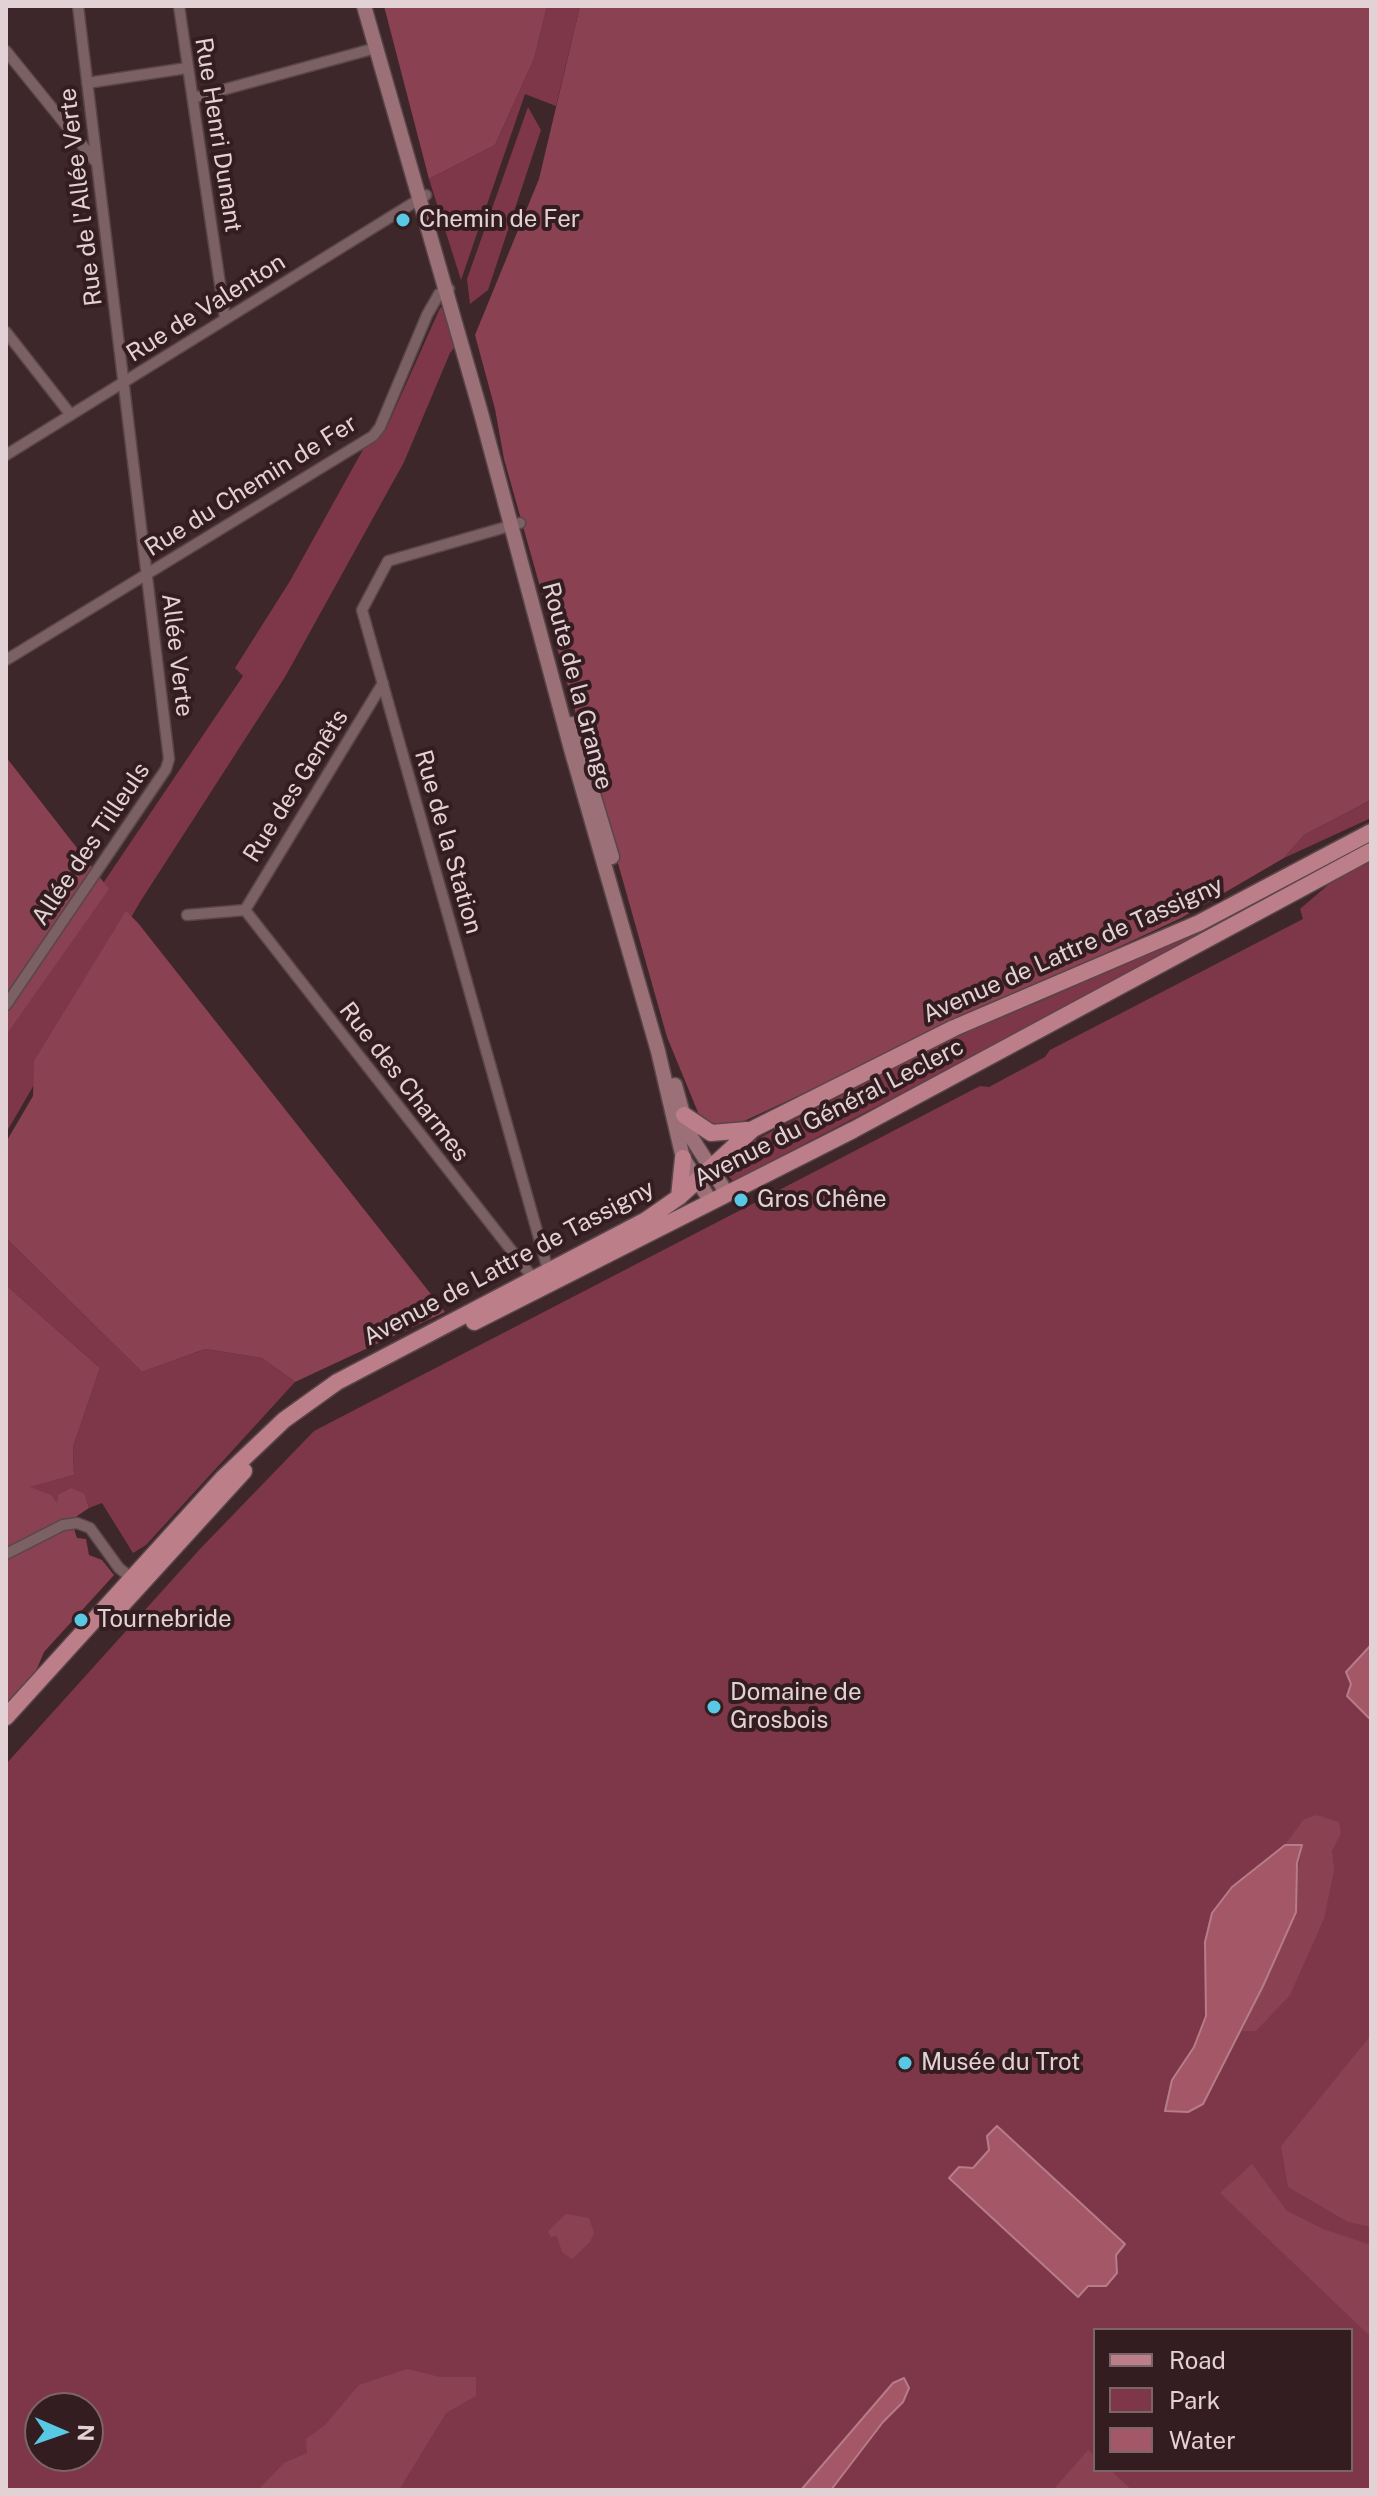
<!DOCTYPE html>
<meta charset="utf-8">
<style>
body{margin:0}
#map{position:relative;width:1377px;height:2496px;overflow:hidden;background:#3e272b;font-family:"Public Sans",sans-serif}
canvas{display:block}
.frame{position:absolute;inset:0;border:8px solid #e3d2d5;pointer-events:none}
.legend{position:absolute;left:1093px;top:2328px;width:260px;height:144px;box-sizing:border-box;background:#341d21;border:2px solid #7a6569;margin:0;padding:10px 14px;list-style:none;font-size:24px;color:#e3d2d5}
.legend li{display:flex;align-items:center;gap:16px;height:40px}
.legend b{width:40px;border:2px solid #7a6569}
.north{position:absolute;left:24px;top:2392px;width:80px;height:80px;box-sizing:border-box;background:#341d21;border:2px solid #7a6569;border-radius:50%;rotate:92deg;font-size:22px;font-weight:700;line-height:32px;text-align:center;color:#e3d2d5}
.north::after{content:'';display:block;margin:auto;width:28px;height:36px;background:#59c8e5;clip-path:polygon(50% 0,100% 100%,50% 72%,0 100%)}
</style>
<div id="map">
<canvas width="1377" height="2496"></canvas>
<div class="frame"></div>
<ul class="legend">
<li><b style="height:10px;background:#bc7f8a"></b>Road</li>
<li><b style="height:22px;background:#7e3748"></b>Park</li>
<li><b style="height:22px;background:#a35767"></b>Water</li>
</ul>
<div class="north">N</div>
</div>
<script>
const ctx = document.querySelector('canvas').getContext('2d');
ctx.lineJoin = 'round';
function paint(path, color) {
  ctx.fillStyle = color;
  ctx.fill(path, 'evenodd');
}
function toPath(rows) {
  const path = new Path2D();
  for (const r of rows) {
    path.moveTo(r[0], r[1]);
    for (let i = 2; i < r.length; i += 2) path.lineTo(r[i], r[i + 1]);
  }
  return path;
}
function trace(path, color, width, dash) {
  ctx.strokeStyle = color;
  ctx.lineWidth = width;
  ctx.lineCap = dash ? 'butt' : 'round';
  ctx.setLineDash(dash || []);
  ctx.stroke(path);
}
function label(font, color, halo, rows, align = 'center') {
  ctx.font = font + ' "Public Sans",sans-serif';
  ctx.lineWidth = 8;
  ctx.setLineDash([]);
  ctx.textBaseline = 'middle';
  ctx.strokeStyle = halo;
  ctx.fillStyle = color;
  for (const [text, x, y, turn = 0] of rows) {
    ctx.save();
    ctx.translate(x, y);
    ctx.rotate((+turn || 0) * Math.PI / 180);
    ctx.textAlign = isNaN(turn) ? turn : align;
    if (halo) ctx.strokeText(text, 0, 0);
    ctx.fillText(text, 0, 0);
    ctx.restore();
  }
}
paint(toPath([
 [547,6,580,6,556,106,525,94,461,280,429,179,495,145,534,59],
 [528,107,541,130,488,290,470,304,467,279],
 [447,305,457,344,450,353,404,462,285,677,140,902,6,1133,6,1027,243,676,235,668,290,581,365,446,386,429,440,308],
 [1371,800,1371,818,1284,858,1304,835],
 [1371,860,1371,2490,6,2490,6,1764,200,1549,314,1431,980,1086,989,1087,1045,1057,1050,1050,1303,919,1300,909,1336,878],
 [1095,2330,1351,2330,1351,2470,1095,2470],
 [40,2408,88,2408,88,2456,40,2456],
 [1220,921,1220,928,733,1181,725,1172,722,1165,744,1146,977,1025,1039,1002],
 [6,1238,142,1372,205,1349,262,1358,295,1382,146,1545,133,1553,102,1503,89,1508,85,1494,57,1504,29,1487,74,1475,73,1447,100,1368,6,1285]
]), '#7e3748');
paint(toPath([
 [384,6,547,6,534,59,495,145,429,179],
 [580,6,1371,6,1371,800,1304,835,1284,858,1181,918,742,1122,716,1127,702,1122,667,1037,504,459,495,409,475,335,539,179],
 [6,757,109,889,6,1035],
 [126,911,138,923,445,1312,295,1382,262,1358,205,1349,142,1372,6,1238,6,1142,33,1096,34,1061],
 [6,1285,100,1368,73,1447,74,1475,30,1487,51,1495,57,1503,58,1495,71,1488,85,1494,89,1508,77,1516,73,1526,77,1538,86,1539,89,1555,102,1560,114,1575,44,1652,36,1671,6,1705],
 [1317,1815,1339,1822,1341,1833,1332,1851,1334,1871,1324,1919,1290,1995,1256,2031,1242,2031,1263,1986,1296,1882,1302,1846,1285,1845,1304,1819],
 [1371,2035,1371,2227,1348,2222,1288,2187,1281,2146],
 [1252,2164,1287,2211,1323,2229,1371,2245,1371,2337,1220,2193],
 [566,2214,589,2218,594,2233,590,2242,572,2259,562,2252,557,2236,551,2237,548,2231],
 [407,2369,440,2377,476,2377,476,2396,446,2413,399,2490,258,2490,284,2463,307,2453,306,2439,325,2425,359,2385],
 [1088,2450,1095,2457,1095,2470,1110,2470,1132,2490,1053,2490]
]), '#8a4151');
const water = toPath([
 [1371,1645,1371,1720,1347,1696,1351,1684,1346,1672,1371,1645],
 [1285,1845,1302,1845,1297,1863,1296,1912,1263,1986,1203,2104,1188,2112,1165,2111,1172,2080,1194,2047,1206,2016,1205,1942,1212,1913,1232,1887,1285,1845],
 [997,2126,1125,2244,1116,2255,1117,2273,1106,2286,1088,2286,1078,2297,949,2178,959,2167,973,2168,989,2150,987,2136,997,2126],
 [904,2378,909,2388,903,2402,883,2422,831,2490,801,2490,893,2383,904,2378]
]);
paint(water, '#a35767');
trace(water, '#b67c88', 2);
const street = toPath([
 [179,6,225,318],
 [6,51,95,161],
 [87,83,187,68],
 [193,98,376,48],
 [6,332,71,415],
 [6,455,426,195],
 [520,523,388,561,362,610,548,1270],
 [6,660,373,436,380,427,427,315,439,294,449,289],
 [245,910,533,1278],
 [245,910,383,683],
 [187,915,245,910],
 [6,1005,166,769,169,759,78,6],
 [6,1554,63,1525,77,1523,90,1528,119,1568,135,1581]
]);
const secondary = toPath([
 [364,6,481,413,571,749,658,1051,683,1158,710,1200],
 [572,724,612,857],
 [675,1085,688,1132,726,1192]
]);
const primary = toPath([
 [684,1115,711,1133,747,1130],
 [679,1197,683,1158],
 [474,1322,853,1130,1371,851],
 [120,1607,244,1471],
 [6,1717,224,1477,284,1420,337,1382,646,1220,679,1197,753,1129,954,1028,1199,923,1371,832]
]);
trace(street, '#594649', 13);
trace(secondary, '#594649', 17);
trace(primary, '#594649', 19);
trace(street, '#7b6064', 10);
trace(secondary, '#9c7077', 14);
trace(primary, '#bc7f8a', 16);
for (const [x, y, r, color] of [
 [403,220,8,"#59c8e5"],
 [741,1200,8,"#59c8e5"],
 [81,1620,8,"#59c8e5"],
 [714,1707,8,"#59c8e5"],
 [905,2063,8,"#59c8e5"]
]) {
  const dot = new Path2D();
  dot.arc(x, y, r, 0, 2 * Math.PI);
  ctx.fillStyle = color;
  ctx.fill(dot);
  trace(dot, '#341d21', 3);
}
label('24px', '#e3d2d5', '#341d21', [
 ["Rue Henri Dunant",218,135,81],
 ["Rue de l'Allée Verte",81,197,-97],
 ["Rue de Valenton",206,308,-32],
 ["Rue du Chemin de Fer",251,486,-32],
 ["Allée Verte",177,655,83],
 ["Route de la Grange",577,686,75],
 ["Rue des Genêts",296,786,-58],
 ["Rue de la Station",448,842,74],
 ["Allée des Tilleuls",91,844,-56],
 ["Avenue de Lattre de Tassigny",1073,950,-24],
 ["Rue des Charmes",404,1082,52],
 ["Avenue du Général Leclerc",829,1113,-27],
 ["Avenue de Lattre de Tassigny",509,1263,-28]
]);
label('24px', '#e3d2d5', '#341d21', [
 ["Chemin de Fer",419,220],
 ["Gros Chêne",757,1200],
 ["Tournebride",97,1620],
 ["Domaine de",730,1693],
 ["Grosbois",730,1721],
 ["Musée du Trot",921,2063]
], 'left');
</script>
